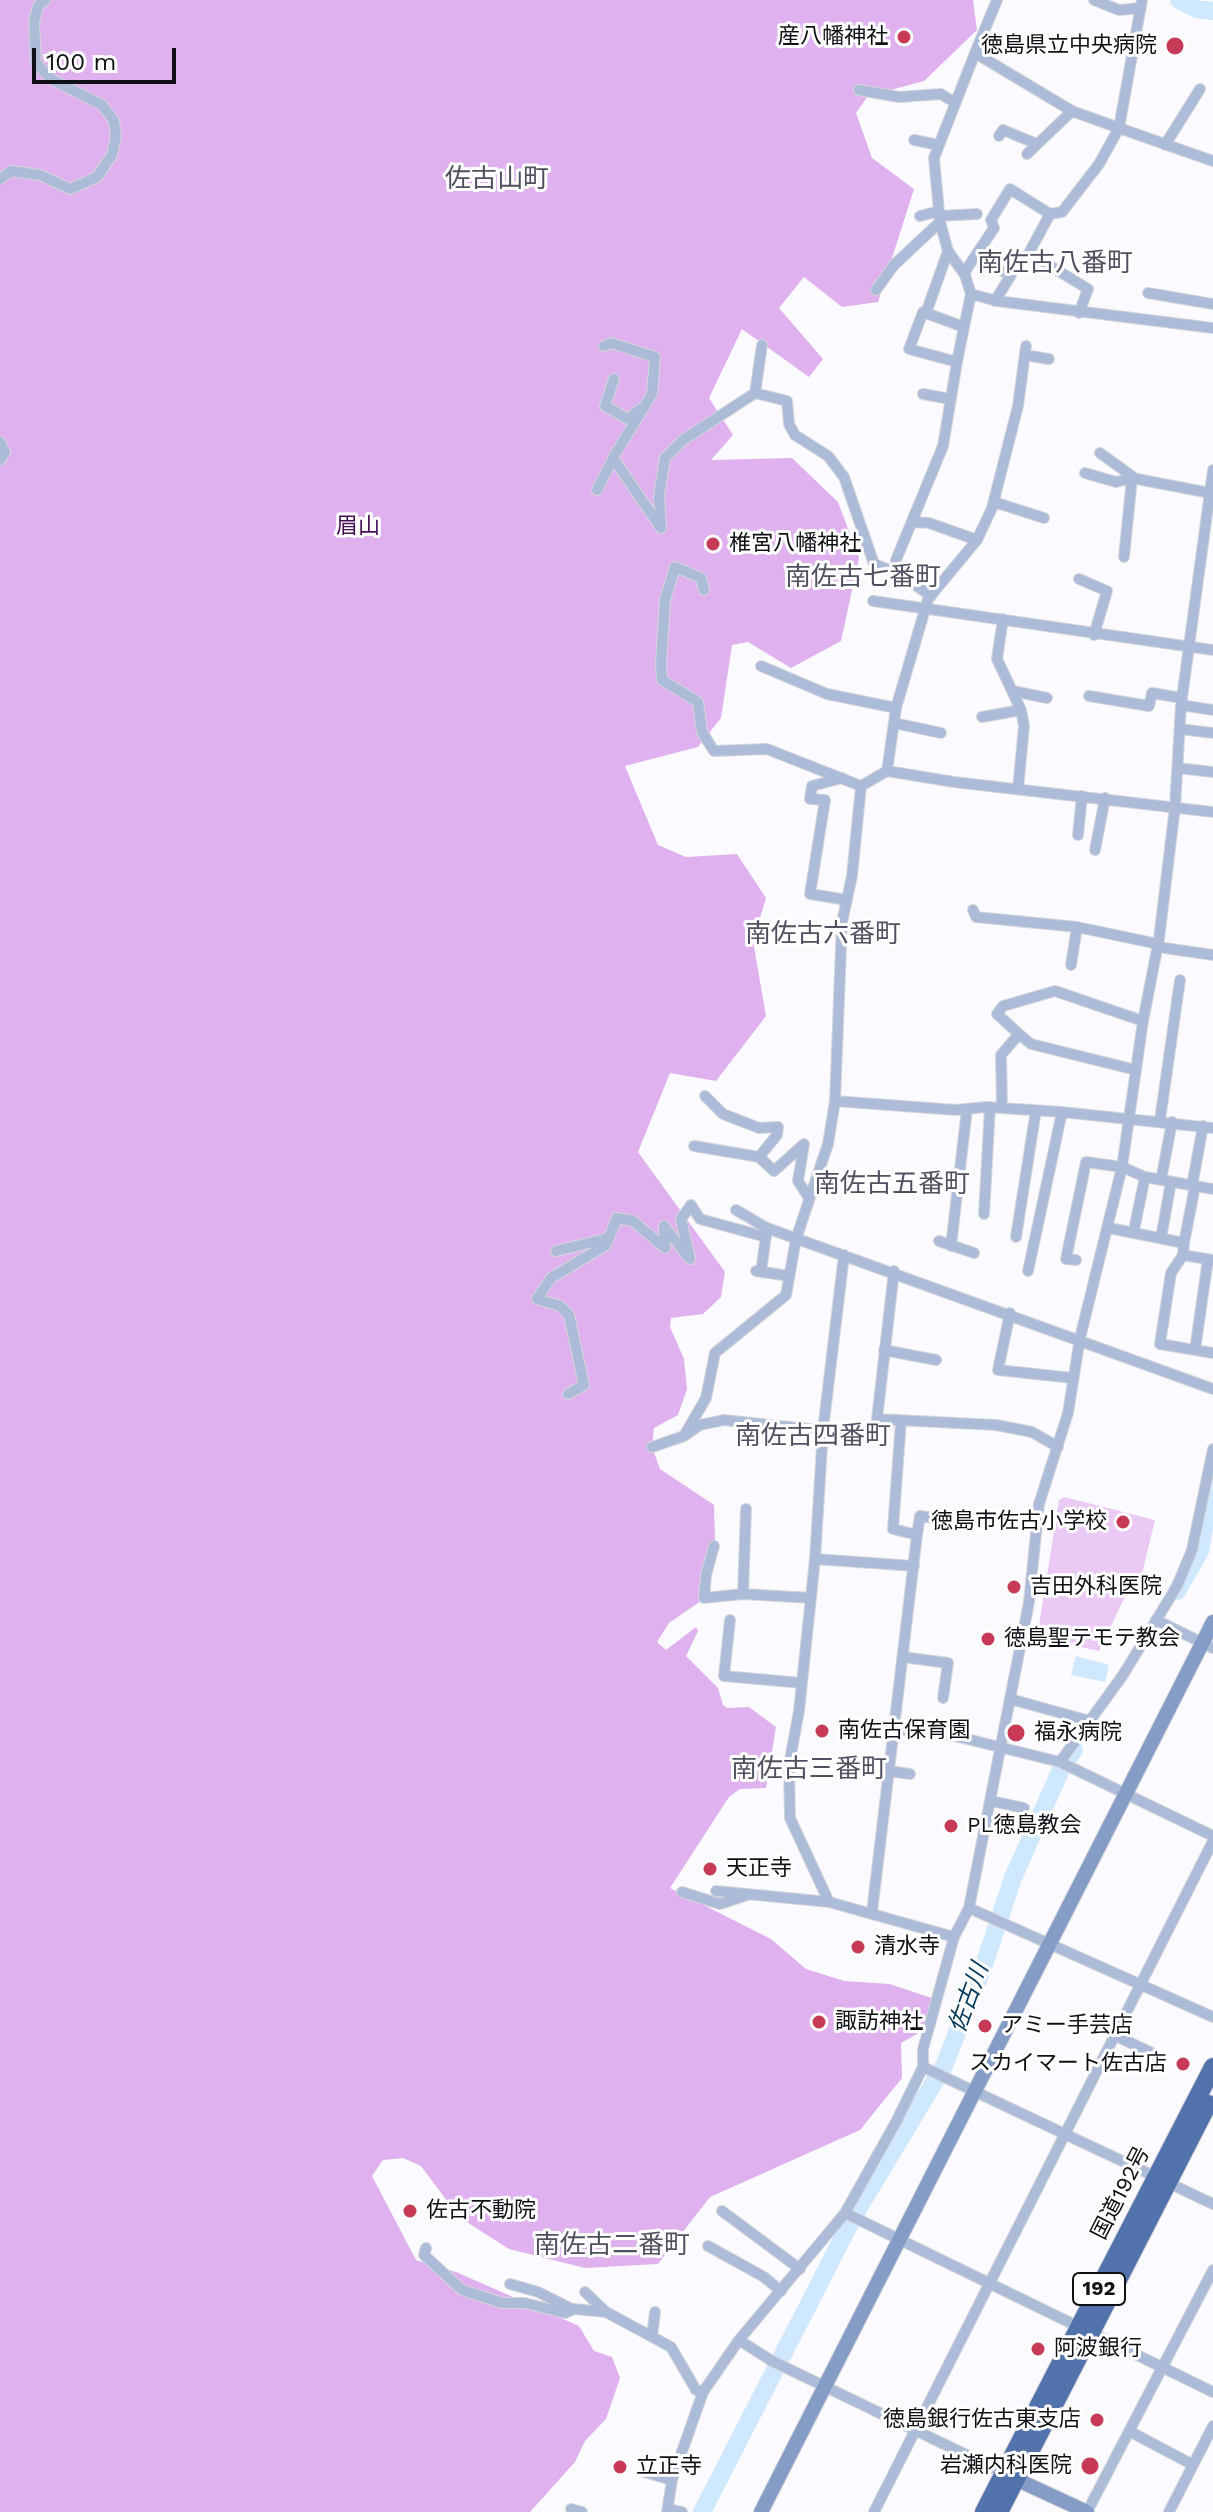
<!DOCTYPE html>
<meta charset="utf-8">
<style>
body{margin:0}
#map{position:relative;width:1213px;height:2512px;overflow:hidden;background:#fbfbff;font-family:"Work Sans",sans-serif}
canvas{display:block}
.scale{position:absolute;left:32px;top:48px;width:144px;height:36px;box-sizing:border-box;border:4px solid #0f1015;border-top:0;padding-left:10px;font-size:24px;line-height:28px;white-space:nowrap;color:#0f1015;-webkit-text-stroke:6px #fff;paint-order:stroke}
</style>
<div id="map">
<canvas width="1213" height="2512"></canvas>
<div class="scale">100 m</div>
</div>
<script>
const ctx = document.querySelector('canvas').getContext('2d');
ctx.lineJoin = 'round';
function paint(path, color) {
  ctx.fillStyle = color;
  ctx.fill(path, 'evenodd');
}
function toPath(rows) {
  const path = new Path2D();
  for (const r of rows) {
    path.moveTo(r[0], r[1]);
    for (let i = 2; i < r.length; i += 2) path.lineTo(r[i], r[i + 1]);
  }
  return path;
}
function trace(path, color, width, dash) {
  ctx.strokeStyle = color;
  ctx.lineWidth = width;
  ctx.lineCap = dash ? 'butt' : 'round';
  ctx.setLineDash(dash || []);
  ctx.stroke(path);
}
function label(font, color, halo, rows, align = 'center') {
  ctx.font = font + ' "Work Sans","Noto Sans JP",sans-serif';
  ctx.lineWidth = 6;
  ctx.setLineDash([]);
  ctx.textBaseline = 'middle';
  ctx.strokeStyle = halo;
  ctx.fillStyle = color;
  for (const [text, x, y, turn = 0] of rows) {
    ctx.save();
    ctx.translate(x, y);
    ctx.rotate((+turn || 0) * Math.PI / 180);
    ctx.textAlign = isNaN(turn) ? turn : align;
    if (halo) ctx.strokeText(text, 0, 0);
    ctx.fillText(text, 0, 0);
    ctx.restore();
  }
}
paint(toPath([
 [1064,1497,1155,1520,1141,1578,1135,1576,1099,1651,1037,1638,1059,1500]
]), '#eac9f5');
paint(toPath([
 [0,0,973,0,977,30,924,81,868,96,856,113,872,158,914,189,878,302,842,307,804,277,779,308,823,359,809,377,742,329,709,398,733,435,711,460,792,458,838,502,859,558,841,641,791,668,748,642,732,645,721,718,698,747,625,766,658,845,686,857,737,854,766,898,753,941,766,1016,716,1081,670,1073,638,1152,725,1272,721,1297,703,1314,671,1318,670,1327,684,1359,687,1389,678,1415,654,1428,652,1447,660,1469,714,1505,715,1542,701,1601,669,1623,657,1642,666,1650,696,1627,698,1631,686,1656,718,1688,723,1705,727,1708,749,1707,776,1727,766,1788,740,1789,729,1797,670,1888,771,1939,806,1969,844,1981,890,1984,932,1998,924,2030,901,2043,902,2078,860,2130,710,2197,658,2264,585,2268,509,2249,459,2217,421,2166,403,2158,383,2160,372,2176,416,2260,456,2272,579,2326,594,2351,612,2357,620,2378,606,2419,585,2441,575,2462,530,2512,0,2512]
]), '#dfb1ef');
paint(toPath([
 [1076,1656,1109,1665,1105,1682,1071,1675]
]), '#cfe8fd');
trace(toPath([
 [1179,0,1197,9,1213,11],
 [1177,1591,1200,1551,1213,1477],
 [702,2512,855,2214,944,2066,986,1959,1013,1878,1062,1767,1074,1750]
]), '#cfe8fd', 18);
const street = toPath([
 [1094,0,1119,10,1141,8],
 [1142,0,1119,128,1213,161],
 [975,53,997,0],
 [859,90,899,97,941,94,954,102],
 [999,136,1003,130,1037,144],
 [914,140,939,145],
 [1165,145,1200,89],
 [1027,154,1072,111],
 [0,179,11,171,40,175,70,189,97,177,112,155,116,136,114,121,102,105,51,79,36,63,34,22,38,6,45,0],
 [920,216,939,211],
 [939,216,977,214],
 [948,251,940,222,934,158,975,53,1072,111,1119,128,1099,164,1062,212,1050,214],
 [964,273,994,228,991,220,1010,189,1050,214,1029,253,1088,289,1079,313],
 [876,290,894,265,940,222],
 [1148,293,1213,304],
 [995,301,1011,275,997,269],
 [926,313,948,251,965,275,971,294],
 [964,327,971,294,997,301,1213,328],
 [604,346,611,343,655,357,652,394,613,458,661,528],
 [1025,355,1049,359],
 [614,379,605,406,628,419,640,409],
 [755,393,762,345],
 [923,394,950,399],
 [0,442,5,452,0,460],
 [1100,453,1136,479],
 [1085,473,1116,482,1132,478],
 [597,490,613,459],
 [994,502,1044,518],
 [912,522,929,523,977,540],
 [661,528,659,496,665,458,683,440,755,393,787,401,789,424,795,435,828,456,844,477,874,564,898,573,931,596],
 [1124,557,1132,478,1210,493],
 [898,573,896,560,943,446,957,362,909,349,923,312,964,327,957,362],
 [1079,579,1107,591,1094,635],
 [704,590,701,578,675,567,665,600,661,664,662,680,698,702,702,732,714,751,767,749,861,786],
 [873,601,1213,650],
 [1003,619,997,659,1021,710,1024,726,1018,789],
 [761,666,827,694,896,708],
 [1013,691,1047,698],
 [1089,696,1149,706,1152,693,1182,698],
 [1181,705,1213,710],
 [982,717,1021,710],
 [894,723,941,733],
 [1180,729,1213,733],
 [1178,768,1213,772],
 [887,771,954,782,1213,812],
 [842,778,812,786,810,799,825,800,810,894,847,900],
 [1078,835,1082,796],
 [1095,850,1105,798],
 [973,910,976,917,1077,927,1158,944],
 [1158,947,1213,955],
 [1071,965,1077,927],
 [1019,1034,997,1014,1003,1006,1055,991,1143,1021],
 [835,1101,956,1110,986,1107,1062,1112,1213,1128],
 [1002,1108,1001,1055,1019,1034,1031,1044,1136,1070],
 [1160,1120,1180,980],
 [694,1146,759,1157,777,1135,778,1127,759,1128,723,1114,705,1096],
 [759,1157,774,1171,804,1144,798,1181,809,1198],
 [1161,1180,1172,1122],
 [1192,1186,1203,1126],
 [736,1210,767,1228],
 [984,1214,990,1107],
 [1109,1228,1184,1243,1183,1255],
 [1134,1230,1145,1177],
 [1016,1237,1036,1110],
 [1161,1238,1171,1182],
 [939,1241,974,1253],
 [1184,1243,1195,1186],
 [951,1246,967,1109],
 [556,1251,609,1238],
 [844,1255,823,1430,815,1559,799,1711,789,1765,790,1818,829,1902,954,1937],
 [1076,1260,1066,1259,1086,1162,1122,1167,1145,1177,1213,1189],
 [1213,1260,1183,1255,1171,1273,1160,1344,1213,1353],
 [756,1271,789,1276],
 [894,1271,877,1419,996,1425,1032,1432,1058,1447],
 [1028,1271,1062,1112],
 [761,1272,767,1228,1213,1389],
 [1010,1313,998,1370,1073,1378],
 [884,1350,936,1360],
 [1195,1350,1208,1259],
 [568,1394,584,1385,569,1315,560,1306,537,1299,551,1278,606,1245,617,1218,633,1221,665,1248,664,1226,690,1259,681,1219,691,1205,700,1219,766,1237],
 [684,1436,706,1398,715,1353,786,1295,796,1239,828,1144,835,1101,842,922,852,876,861,786,887,771,896,708,928,599,977,540,992,508,1018,406,1026,346],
 [652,1447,684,1436,700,1425,724,1420,874,1436,877,1419],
 [917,1535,920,1516,941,1519],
 [714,1546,706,1575,704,1598,743,1594,811,1598],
 [815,1559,914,1566],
 [743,1594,746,1509],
 [730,1620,724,1676,802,1683],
 [1156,1620,1213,1648],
 [903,1657,948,1663,943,1698],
 [1010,1699,1090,1721],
 [895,1729,951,1735,1060,1762,1213,1836],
 [1060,1762,1123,1675,1177,1586,1192,1550,1213,1449],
 [889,1771,910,1774],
 [991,1801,1024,1808],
 [716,1891,829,1902],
 [682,1892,720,1904,747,1895],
 [969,1908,1213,2017],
 [872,1912,917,1535,893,1529,901,1421],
 [1114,2035,1154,2054],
 [923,2067,1213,2204],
 [722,2211,800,2269],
 [845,2213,1079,2327],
 [708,2246,764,2277,781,2291],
 [426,2248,424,2255,462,2290,502,2303,525,2303,565,2313,574,2309,606,2312],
 [510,2284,538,2292,570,2308],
 [585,2292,606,2312,671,2347,696,2390,703,2392],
 [1092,2333,1213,2392],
 [652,2337,655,2312],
 [739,2340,772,2361,1004,2473],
 [1129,2431,1193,2465],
 [644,2472,672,2480],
 [571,2509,582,2512],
 [668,2509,682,2512],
 [667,2512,672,2480,703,2392,739,2340,845,2213,896,2122,923,2067,923,2049,954,1937,969,1908,1029,1602,1039,1504,1068,1413,1080,1338,1122,1167,1143,1021,1159,939,1175,807,1181,705,1213,470],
 [874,2512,1213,1841],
 [1087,2512,1213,2270],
 [1169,2512,1213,2426]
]);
const secondary = toPath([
 [1007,2475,1087,2512],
 [761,2512,1213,1622]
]);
const highway = toPath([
 [984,2512,1213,2067],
 [999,2512,1208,2104]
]);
trace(street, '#d5d5da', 12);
trace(secondary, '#d5d5da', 16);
trace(highway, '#d5d5da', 20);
trace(street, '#acbcd8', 10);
trace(secondary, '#859dc6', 14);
trace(highway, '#5272ac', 18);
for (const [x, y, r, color] of [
 [904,37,8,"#c83857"],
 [1175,46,10,"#c83857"],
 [713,544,8,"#c83857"],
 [1123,1522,8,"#c83857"],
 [1014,1587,8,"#c83857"],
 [988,1639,8,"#c83857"],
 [822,1731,8,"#c83857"],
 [1016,1733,10,"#c83857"],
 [951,1826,8,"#c83857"],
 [710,1869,8,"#c83857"],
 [858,1947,8,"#c83857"],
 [819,2022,8,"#c83857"],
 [985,2026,8,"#c83857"],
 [1183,2064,8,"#c83857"],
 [410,2211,8,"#c83857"],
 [1038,2349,8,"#c83857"],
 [1097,2420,8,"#c83857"],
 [1090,2466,10,"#c83857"],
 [620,2467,8,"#c83857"]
]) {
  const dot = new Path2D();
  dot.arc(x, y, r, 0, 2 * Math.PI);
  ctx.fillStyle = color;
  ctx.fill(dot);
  trace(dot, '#fff', 3);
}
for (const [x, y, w] of [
 [1099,2289,52]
]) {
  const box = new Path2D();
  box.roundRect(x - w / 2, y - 16, w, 32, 6);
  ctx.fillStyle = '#fff';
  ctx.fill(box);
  trace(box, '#0f1015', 2);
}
label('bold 20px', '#0f1015', null, [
 ["192",1099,2289]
]);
label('22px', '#0f1015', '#fff', [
 ["産八幡神社",888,37,"right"],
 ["徳島県立中央病院",1157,46,"right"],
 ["椎宮八幡神社",729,544],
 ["徳島市佐古小学校",1107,1522,"right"],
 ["吉田外科医院",1030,1587],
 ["徳島聖テモテ教会",1004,1639],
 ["南佐古保育園",838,1731],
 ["福永病院",1034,1733],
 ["PL徳島教会",967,1826],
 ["天正寺",726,1869],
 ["清水寺",874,1947],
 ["諏訪神社",835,2022],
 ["アミー手芸店",1001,2026],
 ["スカイマート佐古店",1167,2064,"right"],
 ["佐古不動院",426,2211],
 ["阿波銀行",1054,2349],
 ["徳島銀行佐古東支店",1081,2420,"right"],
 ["岩瀬内科医院",1072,2466,"right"],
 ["立正寺",636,2467]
], 'left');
label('22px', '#450b55', '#fff', [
 ["眉山",358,527]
]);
label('22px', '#0f1015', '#fff', [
 ["国道192号",1121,2193,-63]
]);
label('italic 24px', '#05395a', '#fff', [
 ["佐古川",969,1998,-70]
]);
label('26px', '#4f5160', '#fff', [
 ["佐古山町",497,179],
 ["南佐古八番町",1055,263],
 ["南佐古七番町",863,577],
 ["南佐古六番町",823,934],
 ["南佐古五番町",892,1184],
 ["南佐古四番町",813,1436],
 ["南佐古三番町",809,1769],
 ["南佐古二番町",612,2245]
]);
</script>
